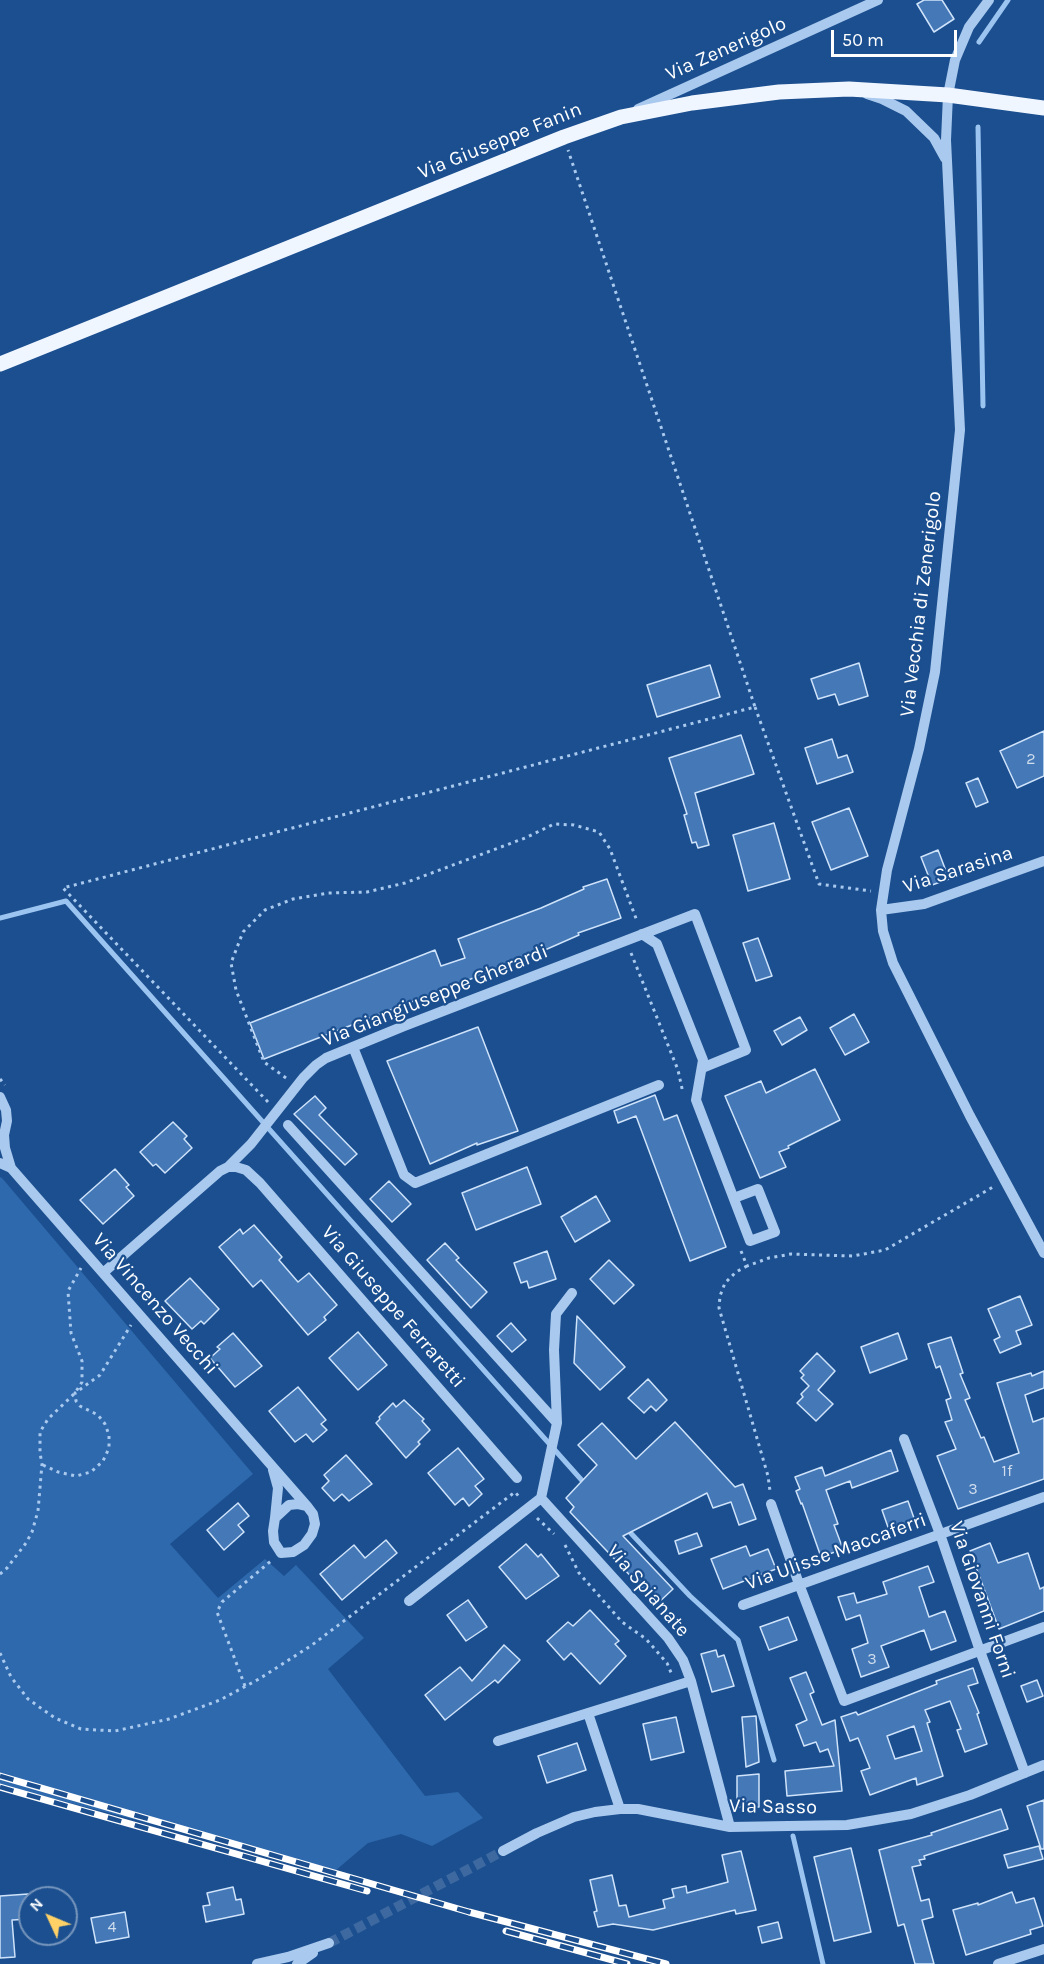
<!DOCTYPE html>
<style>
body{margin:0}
#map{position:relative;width:1044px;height:1964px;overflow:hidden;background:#1b4f8f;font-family:Karla,sans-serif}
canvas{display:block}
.north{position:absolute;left:18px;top:1886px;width:60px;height:60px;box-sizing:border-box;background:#1b4f8f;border:2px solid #7695bc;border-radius:50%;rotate:314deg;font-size:16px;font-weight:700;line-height:24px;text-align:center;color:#fff}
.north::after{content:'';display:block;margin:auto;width:21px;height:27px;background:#ffd166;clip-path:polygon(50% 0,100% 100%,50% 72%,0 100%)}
.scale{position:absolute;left:831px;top:30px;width:126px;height:27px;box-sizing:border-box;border:3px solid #fff;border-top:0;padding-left:8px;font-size:18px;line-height:21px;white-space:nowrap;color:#fff;-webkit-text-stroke:4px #1b4f8f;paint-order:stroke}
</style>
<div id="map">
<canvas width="1044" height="1964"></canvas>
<div class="north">N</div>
<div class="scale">50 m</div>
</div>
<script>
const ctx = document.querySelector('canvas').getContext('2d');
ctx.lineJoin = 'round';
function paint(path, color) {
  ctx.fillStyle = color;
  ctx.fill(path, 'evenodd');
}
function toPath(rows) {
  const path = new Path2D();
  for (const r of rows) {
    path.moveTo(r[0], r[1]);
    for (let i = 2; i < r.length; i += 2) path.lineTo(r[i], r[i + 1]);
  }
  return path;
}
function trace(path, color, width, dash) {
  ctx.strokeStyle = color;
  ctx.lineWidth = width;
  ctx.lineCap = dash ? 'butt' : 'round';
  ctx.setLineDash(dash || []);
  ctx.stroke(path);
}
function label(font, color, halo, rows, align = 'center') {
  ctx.font = font + ' Karla,sans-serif';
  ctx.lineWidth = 4.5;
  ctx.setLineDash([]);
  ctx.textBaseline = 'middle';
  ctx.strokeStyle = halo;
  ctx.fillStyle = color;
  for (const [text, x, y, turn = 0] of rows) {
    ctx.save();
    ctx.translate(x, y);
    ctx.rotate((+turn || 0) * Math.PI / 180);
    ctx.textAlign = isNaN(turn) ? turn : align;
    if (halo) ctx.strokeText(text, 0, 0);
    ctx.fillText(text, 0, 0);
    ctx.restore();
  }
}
paint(toPath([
 [0,1177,2,1178,253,1474,170,1544,218,1598,265,1559,284,1576,296,1565,364,1638,328,1669,425,1796,458,1792,483,1818,432,1846,401,1834,368,1843,335,1871,0,1785]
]), '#2e69ad');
trace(toPath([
 [979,42,1008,0],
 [978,127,983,406],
 [0,918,66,901,586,1485],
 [625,1527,690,1596,738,1640,774,1760],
 [793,1836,823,1964]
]), '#9cc4f0', 5);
const building = toPath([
 [924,0,942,0,954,19,934,32,917,4,924,0],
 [859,663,868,696,839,705,835,694,818,699,811,679,859,663],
 [710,665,720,697,657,717,647,685,710,665],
 [1044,731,1044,776,1017,788,1000,751,1044,731],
 [741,735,754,774,695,793,709,845,698,848,696,842,692,843,684,815,687,814,669,758,741,735],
 [832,739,838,758,847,755,853,772,817,784,805,748,832,739],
 [978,778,988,802,976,807,966,783,978,778],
 [849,808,868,856,831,870,812,822,849,808],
 [774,823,790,879,748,891,733,835,774,823],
 [938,850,949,879,932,885,921,857,938,850],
 [607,879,621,918,578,933,579,935,538,953,264,1059,250,1023,435,950,441,966,465,958,458,939,541,908,584,889,583,887,607,879],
 [758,938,772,976,756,981,743,943,758,938],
 [854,1014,869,1042,845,1055,830,1028,854,1014],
 [800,1017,807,1030,782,1045,774,1031,800,1017],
 [478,1027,518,1131,477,1145,477,1143,430,1164,387,1061,478,1027],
 [815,1069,840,1120,788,1146,789,1148,779,1152,786,1167,760,1178,725,1096,761,1081,766,1093,815,1069],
 [655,1095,664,1120,677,1115,726,1247,690,1261,636,1116,618,1123,614,1111,655,1095],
 [315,1096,326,1108,319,1115,357,1154,345,1165,294,1114,315,1096],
 [173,1122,187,1136,184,1139,192,1148,165,1173,156,1164,153,1166,140,1152,173,1122],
 [527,1167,541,1204,476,1230,462,1193,527,1167],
 [115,1169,129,1185,126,1187,134,1196,103,1224,80,1200,115,1169],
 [389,1181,411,1204,392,1222,370,1199,389,1181],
 [596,1196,610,1221,575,1242,561,1217,596,1196],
 [254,1225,282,1257,279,1260,298,1282,309,1273,337,1305,324,1317,326,1320,308,1335,261,1280,253,1287,219,1247,240,1229,243,1234,254,1225],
 [445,1243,459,1258,456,1260,487,1292,471,1308,427,1260,445,1243],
 [547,1251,556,1279,529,1288,527,1281,521,1283,514,1263,547,1251],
 [609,1260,634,1285,614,1304,590,1279,609,1260],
 [190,1278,219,1309,204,1324,201,1321,192,1329,165,1301,190,1278],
 [1020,1296,1032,1325,1016,1331,1021,1344,1000,1353,994,1340,1000,1337,988,1309,1020,1296],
 [577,1316,625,1367,600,1390,574,1363,577,1316],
 [511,1323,526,1340,512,1352,497,1336,511,1323],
 [358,1332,387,1365,358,1390,329,1358,358,1332],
 [233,1333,262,1366,235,1387,210,1358,220,1349,217,1347,233,1333],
 [898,1333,907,1359,870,1373,861,1347,898,1333],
 [951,1337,963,1373,960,1374,970,1398,965,1400,981,1438,984,1437,994,1462,1019,1453,997,1383,1031,1373,1032,1376,1044,1371,1044,1388,1025,1395,1033,1422,1044,1418,1044,1479,958,1509,937,1456,956,1449,945,1422,952,1420,946,1400,951,1398,940,1366,936,1368,928,1344,951,1337],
 [817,1353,835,1371,818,1390,833,1404,816,1421,797,1403,803,1397,801,1394,809,1386,801,1378,804,1375,800,1371,817,1353],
 [648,1379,667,1400,656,1411,651,1406,644,1413,628,1398,648,1379],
 [298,1387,326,1420,321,1424,327,1430,313,1442,306,1434,295,1442,269,1411,298,1387],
 [404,1400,424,1419,422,1421,430,1430,418,1442,420,1444,406,1458,376,1423,380,1419,379,1417,393,1403,396,1407,404,1400],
 [675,1422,735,1487,743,1484,756,1519,739,1525,731,1502,713,1508,707,1493,623,1536,673,1589,657,1604,570,1512,574,1507,566,1498,597,1465,578,1445,602,1423,636,1459,675,1422],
 [458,1448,484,1479,475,1486,482,1494,469,1506,463,1498,455,1505,428,1473,458,1448],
 [891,1450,898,1471,852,1488,850,1481,826,1490,838,1524,834,1525,843,1549,821,1557,802,1503,801,1504,796,1491,800,1489,795,1477,822,1467,825,1476,891,1450],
 [346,1455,372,1484,349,1501,342,1494,334,1501,322,1488,329,1481,324,1475,346,1455],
 [908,1501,915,1521,889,1530,882,1510,908,1501],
 [238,1503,249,1516,238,1525,244,1532,224,1550,207,1530,238,1503],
 [697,1533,702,1546,679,1554,675,1541,697,1533],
 [386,1540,397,1553,342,1600,320,1574,354,1545,365,1558,386,1540],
 [990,1543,998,1563,1028,1553,1040,1589,1044,1587,1044,1611,999,1629,970,1551,990,1543],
 [526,1544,538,1557,541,1554,559,1576,526,1599,499,1567,526,1544],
 [746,1546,750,1556,768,1549,776,1569,723,1589,711,1559,746,1546],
 [928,1566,934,1582,919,1587,929,1617,945,1611,956,1641,931,1650,924,1630,881,1646,889,1667,861,1677,852,1649,868,1643,860,1615,846,1620,838,1597,854,1593,857,1603,887,1594,883,1582,928,1566],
 [468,1600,487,1627,466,1641,447,1615,468,1600],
 [590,1610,619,1641,615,1644,626,1656,600,1684,571,1653,564,1660,547,1641,568,1622,573,1626,590,1610],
 [788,1617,797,1640,769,1650,760,1627,788,1617],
 [504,1645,520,1660,498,1683,495,1680,445,1720,425,1695,460,1667,472,1681,504,1645],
 [716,1650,718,1657,724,1655,734,1686,712,1692,701,1654,716,1650],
 [973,1668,978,1683,968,1686,979,1713,977,1714,987,1744,965,1752,957,1730,961,1729,950,1701,925,1710,930,1722,927,1723,943,1776,917,1785,916,1778,870,1795,861,1771,870,1768,858,1738,850,1741,841,1717,856,1712,858,1715,937,1684,936,1681,973,1668],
 [914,1726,922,1751,895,1759,887,1736,914,1726],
 [806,1672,814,1692,810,1694,822,1725,835,1720,842,1791,787,1796,785,1771,834,1766,828,1749,820,1752,816,1742,804,1746,796,1725,807,1720,790,1678,806,1672],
 [1037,1680,1043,1696,1027,1702,1021,1686,1037,1680],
 [756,1716,759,1762,746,1767,742,1717,756,1716],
 [676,1717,684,1752,651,1760,643,1724,676,1717],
 [577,1743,586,1770,547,1783,538,1756,577,1743],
 [759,1774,759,1807,737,1807,737,1776,759,1774],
 [1044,1800,1044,1849,1041,1849,1027,1806,1044,1800],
 [1001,1809,1008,1829,924,1856,925,1859,919,1860,921,1865,912,1867,921,1901,929,1899,933,1917,922,1920,934,1964,915,1964,904,1924,898,1926,879,1850,932,1835,931,1833,1001,1809],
 [1039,1846,1043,1859,1008,1868,1004,1855,1039,1846],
 [851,1848,871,1932,834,1941,814,1857,851,1848],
 [741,1851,756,1910,736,1914,735,1910,653,1930,613,1924,598,1927,594,1912,597,1911,590,1880,612,1875,619,1906,626,1905,629,1917,665,1908,663,1900,674,1897,672,1889,686,1886,687,1893,728,1882,722,1855,741,1851],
 [233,1887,236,1900,241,1899,244,1914,206,1922,203,1906,210,1905,207,1893,233,1887],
 [1012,1892,1016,1903,1034,1898,1043,1926,1030,1930,1031,1934,966,1955,953,1910,978,1903,978,1905,1012,1892],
 [28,1894,28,1901,30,1901,30,1919,12,1920,15,1957,0,1958,0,1896,28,1894],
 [125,1912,129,1937,96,1943,91,1918,125,1912],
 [778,1922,782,1938,762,1943,758,1927,778,1922]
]);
paint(building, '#4478b7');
trace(building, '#cfe3fa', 1.5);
trace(toPath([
 [329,1943,503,1851]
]), '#3d69a0', 10, [10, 5]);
trace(toPath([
 [755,707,819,884,871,891],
 [631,953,678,1070,683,1093],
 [286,1078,264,1062,236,990,231,963,243,932,265,910,293,899,328,893,367,892,405,883,525,838,554,824,574,825,599,832,610,849,637,921],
 [0,1079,5,1085],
 [268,1102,63,888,755,707,568,150],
 [741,1251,747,1266,769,1258,791,1254,853,1256,885,1250,993,1187],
 [747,1266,736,1272,725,1283,720,1296,719,1308,768,1476,770,1491],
 [43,1465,58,1472,76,1476,91,1472,103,1461,109,1448,109,1435,105,1424,98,1415,80,1406,76,1401,75,1393,100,1375,131,1325],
 [537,1518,554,1534],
 [565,1545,579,1573,622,1622,646,1639,667,1663,672,1675],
 [0,1574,7,1568,26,1543,32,1532,38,1511,42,1464,40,1453,40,1432,48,1419,75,1393,82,1382,82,1361,71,1333,68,1291,81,1268],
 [0,1653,11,1677,28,1699,55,1718,81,1729,115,1731,169,1719,220,1700,259,1679,312,1645,515,1492,521,1499],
 [245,1686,217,1612,222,1602,271,1561]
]), '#a9c9ee', 3, [3, 4.5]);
trace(toPath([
 [989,0,969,27,955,60,948,95,946,140,960,430,935,672,919,749,887,870,881,910,883,931,893,963,970,1116,1044,1253],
 [867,94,882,99,906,111,934,138,945,158],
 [638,109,878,0],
 [881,910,924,904,1044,861],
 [642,934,657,944,703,1060,696,1100,750,1241,775,1232,758,1189,734,1198],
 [353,1047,404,1175,415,1183,659,1085],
 [0,1097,6,1110,7,1121,4,1135,0,1141],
 [288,1125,557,1423],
 [0,1163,11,1168,5,1148,4,1135],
 [228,1167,251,1144,303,1078,316,1065,326,1058,404,1026,695,914,746,1050,702,1068],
 [11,1168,307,1506],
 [103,1273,220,1171,228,1167,236,1167,246,1170,260,1183,517,1478],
 [904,1439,940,1534,980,1651,1025,1773],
 [273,1470,278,1488,275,1518],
 [541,1498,668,1638,683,1660,691,1681,730,1827],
 [298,1504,307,1506,313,1514,315,1524,312,1534,304,1545,293,1552,281,1553,274,1542,273,1531,275,1518,289,1505,298,1504],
 [771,1504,799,1584,844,1701,1044,1627],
 [409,1601,541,1498,557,1423,554,1350,556,1314,572,1293],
 [743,1605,1044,1497],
 [498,1741,588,1713],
 [620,1809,588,1713,691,1681],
 [503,1851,537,1833,574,1817,595,1812,620,1809,638,1809,730,1827,847,1825,911,1814,970,1795,1044,1765],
 [257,1964,288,1957,329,1943],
 [297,1964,313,1953],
 [998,1964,1044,1949]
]), '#a9c9ee', 10);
trace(toPath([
 [0,364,564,137,621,117,692,103,779,92,849,89,948,95,1044,108]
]), '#f0f6ff', 15);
const rail = toPath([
 [0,1776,469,1912,666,1964],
 [0,1787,367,1891],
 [506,1931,627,1964]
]);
trace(rail, '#fff', 7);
trace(rail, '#1b4f8f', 4.5, [14]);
label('16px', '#d0dded', null, [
 ["2",1031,759],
 ["1f",1007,1471],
 ["3",973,1489],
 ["3",872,1659],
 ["4",112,1927]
]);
label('20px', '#fff', '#1b4f8f', [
 ["Via Zenerigolo",726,49,-24],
 ["Via Giuseppe Fanin",500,141,-22],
 ["Via Vecchia di Zenerigolo",921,604,-83],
 ["Via Sarasina",958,870,-18],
 ["Via Giangiuseppe Gherardi",435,996,-22],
 ["Via Vincenzo Vecchi",155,1304,49],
 ["Via Giuseppe Ferraretti",393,1307,49],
 ["Via Ulisse Maccaferri",836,1552,-20],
 ["Via Spianate",648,1591,49],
 ["Via Giovanni Forni",982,1600,71],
 ["Via Sasso",773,1807,1]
]);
</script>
